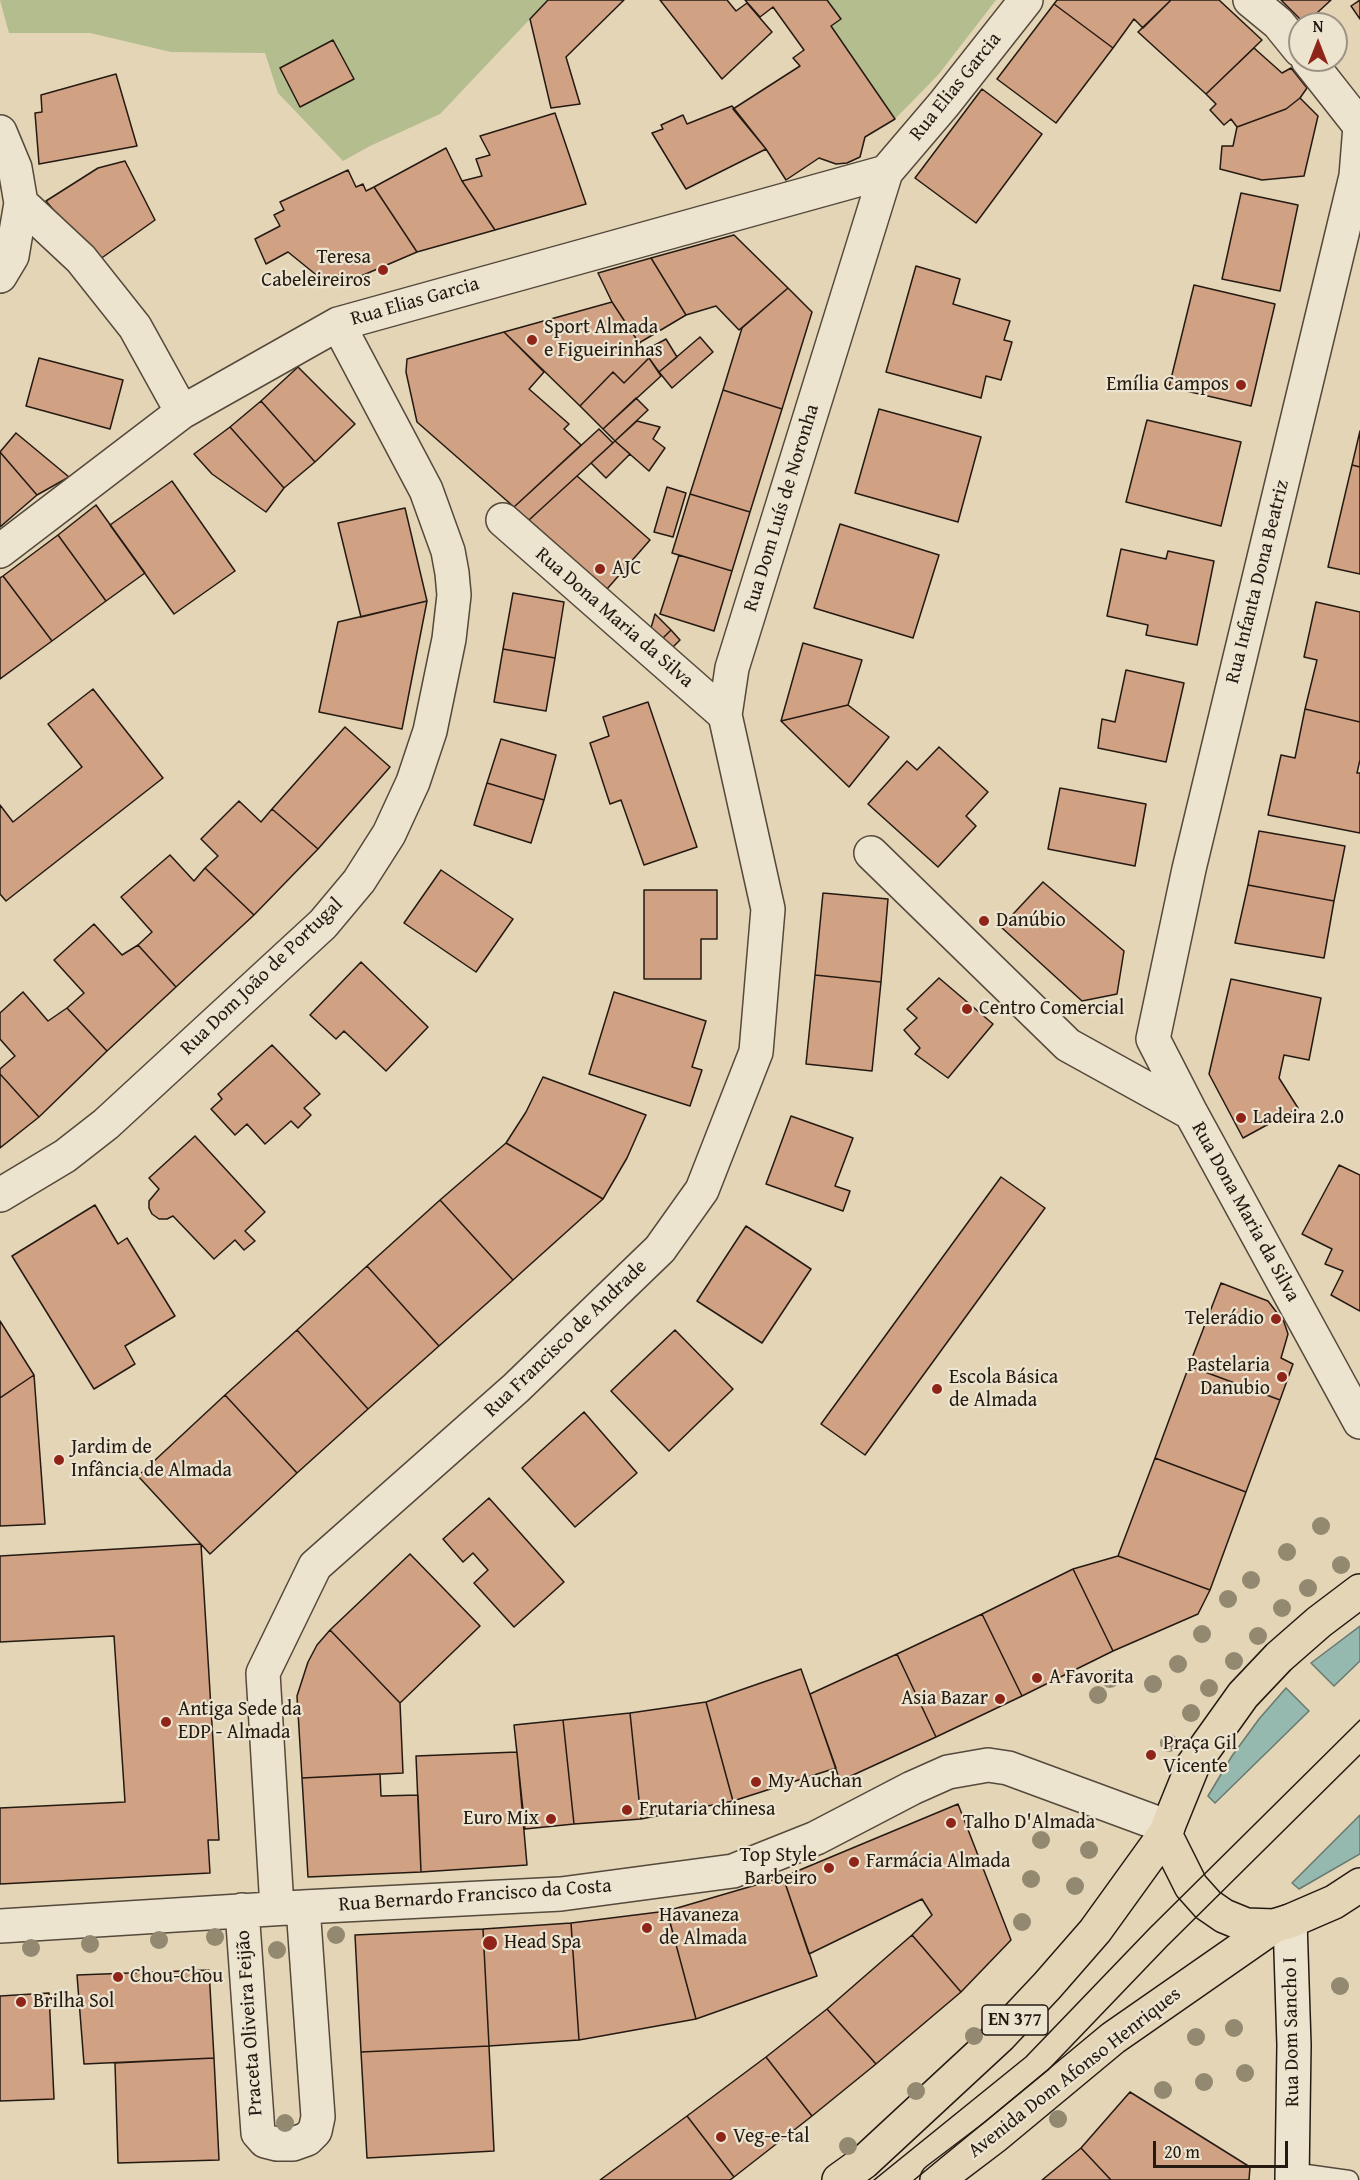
<!DOCTYPE html>
<meta charset="utf-8">
<style>
body{margin:0}
#map{position:relative;width:1360px;height:2180px;overflow:hidden;background:#e3d5b6;font-family:"Gentium Book Plus",serif}
canvas{display:block}
.north{position:absolute;left:1288px;top:12px;width:60px;height:60px;box-sizing:border-box;background:#ede4d0;border:2px solid #9d9384;border-radius:50%;rotate:0deg;font-size:16px;font-weight:700;line-height:24px;text-align:center;color:#241a12}
.north::after{content:'';display:block;margin:auto;width:21px;height:27px;background:#8f2418;clip-path:polygon(50% 0,100% 100%,50% 72%,0 100%)}
.scale{position:absolute;left:1153px;top:2141px;width:135px;height:27px;box-sizing:border-box;border:3px solid #241a12;border-top:0;padding-left:8px;font-size:18px;line-height:21px;white-space:nowrap;color:#241a12;-webkit-text-stroke:4px #ede4d0;paint-order:stroke}
</style>
<div id="map">
<canvas width="1360" height="2180"></canvas>
<div class="north">N</div>
<div class="scale">20 m</div>
</div>
<script>
const ctx = document.querySelector('canvas').getContext('2d');
ctx.lineJoin = 'round';
function paint(path, color) {
  ctx.fillStyle = color;
  ctx.fill(path, 'evenodd');
}
function toPath(rows) {
  const path = new Path2D();
  for (const r of rows) {
    path.moveTo(r[0], r[1]);
    for (let i = 2; i < r.length; i += 2) path.lineTo(r[i], r[i + 1]);
  }
  return path;
}
function trace(path, color, width, dash) {
  ctx.strokeStyle = color;
  ctx.lineWidth = width;
  ctx.lineCap = dash ? 'butt' : 'round';
  ctx.setLineDash(dash || []);
  ctx.stroke(path);
}
function label(font, color, halo, rows, align = 'center') {
  ctx.font = font + ' "Gentium Book Plus",serif';
  ctx.lineWidth = 4.5;
  ctx.setLineDash([]);
  ctx.textBaseline = 'middle';
  ctx.strokeStyle = halo;
  ctx.fillStyle = color;
  for (const [text, x, y, turn = 0] of rows) {
    ctx.save();
    ctx.translate(x, y);
    ctx.rotate((+turn || 0) * Math.PI / 180);
    ctx.textAlign = isNaN(turn) ? turn : align;
    if (halo) ctx.strokeText(text, 0, 0);
    ctx.fillText(text, 0, 0);
    ctx.restore();
  }
}
paint(toPath([
 [0,0,548,0,440,114,370,146,343,161,278,93,265,53,171,52,90,33,9,33],
 [827,0,996,0,938,75,895,119,831,26,841,19]
]), '#b3bd8e');
const water = toPath([
 [1360,1626,1360,1661,1334,1686,1311,1663,1360,1626],
 [1286,1688,1309,1711,1215,1803,1208,1796,1232,1756,1259,1719,1286,1688],
 [1360,1815,1360,1854,1299,1889,1292,1883,1360,1815]
]);
paint(water, '#95b9af');
trace(water, '#687970', 1.5);
const building = toPath([
 [548,0,624,0,566,57,580,104,551,108,530,19,548,0],
 [660,0,727,0,736,11,747,3,772,32,722,79,660,0],
 [745,0,827,0,841,19,831,26,895,119,865,137,860,157,847,163,836,164,819,158,786,180,766,149,733,109,800,66,793,58,804,50,773,7,760,17,745,0],
 [1057,0,1171,0,1143,28,1134,19,1113,48,1054,4,1057,0],
 [1171,0,1219,0,1262,40,1206,94,1138,32,1171,0],
 [1281,0,1331,0,1305,24,1281,0],
 [1360,0,1360,19,1351,6,1360,0],
 [1054,4,1113,48,1056,123,997,79,1054,4],
 [333,40,354,79,300,107,280,68,333,40],
 [1254,48,1282,73,1291,68,1307,88,1300,98,1286,109,1237,127,1231,119,1224,125,1210,110,1216,104,1206,94,1254,48],
 [116,74,137,146,39,164,35,113,42,112,41,95,116,74],
 [982,89,1042,134,976,223,915,178,982,89],
 [1300,98,1318,116,1304,176,1262,180,1220,169,1222,146,1233,146,1237,127,1286,109,1300,98],
 [732,106,766,149,686,189,652,133,663,129,661,125,683,115,687,124,732,106],
 [555,113,586,204,495,230,462,181,482,176,476,159,490,155,480,136,555,113],
 [446,148,462,181,495,230,417,252,374,187,446,148],
 [125,161,155,220,96,262,46,201,98,168,125,161],
 [348,170,356,187,363,184,366,191,374,187,417,252,347,282,343,273,325,282,288,252,266,264,255,239,280,226,274,215,284,210,280,202,348,170],
 [1241,193,1298,205,1280,291,1222,279,1241,193],
 [734,235,788,288,739,330,716,306,686,315,651,258,734,235],
 [651,258,686,315,639,343,612,302,598,273,651,258],
 [916,266,960,279,953,304,1010,321,1004,340,1012,342,1001,380,986,376,981,398,886,372,916,266],
 [1194,285,1275,304,1251,406,1169,387,1194,285],
 [788,288,812,312,782,409,723,390,742,328,788,288],
 [612,302,649,358,624,383,613,372,580,406,504,332,612,302],
 [504,332,544,372,529,389,569,424,564,429,581,445,514,507,417,422,406,372,407,359,504,332],
 [700,337,713,352,672,388,659,372,700,337],
 [666,339,677,357,659,372,644,351,666,339],
 [39,358,123,380,110,429,26,406,39,358],
 [649,358,661,376,603,429,580,406,613,372,624,383,649,358],
 [298,367,355,424,315,462,261,401,298,367],
 [723,390,782,409,750,512,690,494,723,390],
 [636,398,648,410,615,441,603,429,636,398],
 [261,401,315,462,284,488,230,427,261,401],
 [879,409,981,437,958,522,855,493,879,409],
 [1147,420,1241,442,1221,526,1126,502,1147,420],
 [637,421,660,427,653,439,665,448,649,471,615,441,637,421],
 [230,427,284,488,266,512,212,474,194,454,230,427],
 [599,429,613,443,529,520,514,507,599,429],
 [1360,431,1360,467,1352,465,1360,431],
 [16,433,69,477,37,495,0,452,16,433],
 [615,441,630,454,606,478,591,463,615,441],
 [0,452,37,495,0,527,0,452],
 [1352,465,1360,467,1360,574,1328,567,1352,465],
 [577,476,650,540,607,589,529,520,577,476],
 [172,481,235,571,174,614,110,525,172,481],
 [667,487,686,493,673,537,654,532,667,487],
 [690,494,750,512,732,571,672,553,690,494],
 [96,505,145,573,106,601,58,535,96,505],
 [405,508,427,601,361,617,338,523,405,508],
 [840,524,939,555,913,638,814,608,840,524],
 [58,535,106,601,52,641,3,576,58,535],
 [1121,549,1166,559,1168,551,1214,561,1197,645,1146,635,1148,625,1107,616,1121,549],
 [679,555,732,571,714,631,660,614,679,555],
 [3,576,52,641,0,679,0,578,3,576],
 [513,593,564,602,555,658,503,649,513,593],
 [427,601,402,729,319,712,338,622,427,601],
 [1316,602,1360,612,1360,722,1305,709,1317,660,1304,657,1316,602],
 [655,614,671,630,663,638,651,628,655,614],
 [671,630,680,640,673,647,663,638,671,630],
 [803,643,862,660,848,705,781,721,803,643],
 [503,649,555,658,546,711,494,702,503,649],
 [1126,670,1184,683,1166,762,1098,748,1102,719,1115,722,1126,670],
 [93,689,163,778,6,901,0,894,0,805,13,822,82,767,48,724,93,689],
 [648,702,697,847,644,865,621,800,610,804,590,743,609,736,603,717,648,702],
 [848,705,889,737,849,787,781,721,848,705],
 [1305,709,1360,722,1360,760,1357,773,1360,773,1360,833,1268,815,1281,755,1295,758,1305,709],
 [345,727,390,767,318,849,272,809,345,727],
 [501,739,556,755,544,800,487,783,501,739],
 [939,747,988,792,966,816,976,826,938,867,868,804,907,761,917,770,939,747],
 [487,783,544,800,531,843,474,825,487,783],
 [1060,788,1146,804,1135,866,1048,849,1060,788],
 [239,801,261,822,272,809,318,849,254,915,205,868,218,856,201,839,239,801],
 [1259,831,1345,846,1334,901,1248,885,1259,831],
 [170,855,194,881,205,868,254,915,176,987,138,945,152,932,121,897,170,855],
 [441,870,513,919,476,972,404,923,441,870],
 [1043,882,1124,951,1117,994,1082,1001,1001,927,1043,882],
 [1248,885,1334,901,1324,958,1235,943,1248,885],
 [644,890,717,890,717,939,701,939,701,979,644,979,644,890],
 [823,893,888,899,881,982,815,975,823,893],
 [94,924,122,955,138,945,176,987,107,1051,67,1008,84,993,54,960,94,924],
 [361,962,428,1027,386,1071,344,1031,336,1039,310,1015,361,962],
 [815,975,881,982,872,1071,806,1064,815,975],
 [939,978,993,1024,948,1078,915,1054,920,1048,904,1030,917,1018,907,1009,939,978],
 [1231,979,1321,998,1309,1060,1284,1055,1279,1078,1298,1108,1243,1138,1209,1074,1231,979],
 [23,992,48,1021,67,1008,107,1051,39,1117,0,1074,0,1069,15,1056,0,1039,0,1013,23,992],
 [614,992,706,1021,692,1067,702,1070,690,1106,589,1074,614,992],
 [272,1045,320,1094,304,1108,311,1115,298,1128,291,1121,265,1144,247,1124,235,1135,211,1109,222,1099,218,1094,272,1045],
 [0,1074,39,1117,0,1148,0,1074],
 [543,1077,646,1115,627,1158,603,1199,506,1143,526,1112,543,1077],
 [791,1116,853,1138,835,1186,850,1191,843,1211,766,1184,791,1116],
 [195,1136,265,1212,245,1231,255,1241,244,1250,235,1240,214,1259,173,1216,167,1219,159,1219,152,1214,149,1208,149,1201,159,1189,149,1178,195,1136],
 [506,1143,603,1199,513,1280,440,1200,506,1143],
 [1339,1165,1360,1175,1360,1311,1331,1295,1343,1271,1325,1264,1332,1249,1302,1234,1339,1165],
 [1001,1177,1045,1208,865,1455,821,1424,1001,1177],
 [440,1200,513,1280,439,1346,367,1266,440,1200],
 [95,1205,118,1244,127,1238,175,1316,125,1346,135,1364,94,1389,12,1256,95,1205],
 [746,1226,811,1269,762,1343,697,1301,746,1226],
 [367,1266,439,1346,368,1409,297,1330,367,1266],
 [1221,1283,1268,1301,1284,1322,1288,1334,1281,1358,1293,1364,1280,1400,1189,1366,1221,1283],
 [0,1321,34,1375,0,1398,0,1321],
 [297,1330,368,1409,297,1473,225,1395,297,1330],
 [675,1330,733,1389,669,1451,611,1391,675,1330],
 [1189,1366,1280,1400,1246,1492,1155,1458,1189,1366],
 [34,1375,45,1524,0,1526,0,1398,34,1375],
 [225,1395,297,1473,210,1554,138,1476,225,1395],
 [584,1412,637,1473,575,1527,522,1468,584,1412],
 [1155,1458,1246,1492,1210,1590,1118,1556,1155,1458],
 [489,1498,564,1582,514,1627,474,1583,488,1570,473,1553,463,1562,443,1539,489,1498],
 [201,1544,219,1840,208,1840,210,1873,0,1884,0,1808,125,1802,114,1636,0,1642,0,1556,201,1544],
 [410,1554,480,1626,400,1703,330,1630,410,1554],
 [1118,1556,1210,1590,1198,1614,1113,1651,1073,1569,1118,1556],
 [1073,1569,1113,1651,1022,1696,982,1614,1073,1569],
 [982,1614,1022,1696,936,1737,897,1654,982,1614],
 [330,1630,400,1703,403,1773,302,1778,297,1696,308,1662,317,1645,330,1630],
 [897,1654,936,1737,840,1781,810,1694,897,1654],
 [801,1669,836,1768,733,1801,706,1702,801,1669],
 [706,1702,733,1801,641,1819,630,1713,706,1702],
 [630,1713,641,1819,574,1824,563,1720,630,1713],
 [563,1720,574,1824,525,1829,514,1725,563,1720],
 [517,1752,527,1865,421,1872,416,1756,517,1752],
 [380,1774,381,1796,418,1795,421,1872,308,1877,302,1778,380,1774],
 [958,1804,1011,1940,961,1992,912,1935,932,1915,922,1899,809,1954,783,1877,958,1804],
 [783,1877,817,1976,696,2019,667,1911,783,1877],
 [667,1911,696,2019,579,2040,571,1923,667,1911],
 [571,1923,579,2040,489,2046,483,1929,571,1923],
 [483,1929,489,2046,361,2052,355,1935,483,1929],
 [912,1935,961,1992,876,2064,827,2009,912,1935],
 [209,1970,214,2058,84,2064,77,1975,209,1970],
 [49,1993,54,2099,0,2101,0,1996,49,1993],
 [827,2009,876,2064,812,2116,766,2057,827,2009],
 [489,2046,494,2151,367,2158,361,2052,489,2046],
 [766,2057,812,2116,734,2177,687,2116,766,2057],
 [214,2058,219,2160,118,2163,115,2063,214,2058],
 [1130,2092,1250,2167,1249,2180,1111,2180,1081,2148,1130,2092],
 [687,2116,734,2177,730,2180,600,2180,687,2116],
 [1081,2148,1111,2180,1042,2180,1081,2148]
]);
paint(building, '#d1a184');
trace(building, '#241a12', 1.5);
const lane = toPath([
 [1292,2172,1349,2180]
]);
const street = toPath([
 [1250,0,1278,23,1300,50],
 [1308,60,1360,126,1356,176,1189,869,1153,1039,1191,1113,1360,1422],
 [0,132,15,168,21,203,81,259,135,327,182,412],
 [0,276,12,256,21,203],
 [503,520,725,715],
 [0,551,182,412,338,324,886,172],
 [871,853,1068,1045,1191,1113],
 [0,1195,65,1156,106,1124,323,924,359,881,389,834,413,782,430,731,449,639,454,595,452,573,448,551,426,490,338,324],
 [277,1908,263,1673,315,1566,516,1388,660,1249,702,1190,756,1052,768,909,725,715,732,668,886,172,944,104,1026,0],
 [242,1910,258,2133,265,2141,277,2144,293,2144,307,2139,315,2131,318,2117,303,1907],
 [0,1926,303,1907,561,1894,733,1871,816,1838,912,1788,948,1772,988,1765,1008,1768,1168,1827]
]);
const secondary = toPath([
 [1290,1921,1294,2045,1292,2180]
]);
const primary = toPath([
 [1165,1834,1191,1886,1208,1905,1224,1916,1246,1925,1274,1926,1290,1921,1334,1902,1360,1885],
 [839,2180,864,2162,1000,2036,1047,1986,1095,1931,1165,1834,1193,1765,1243,1695,1279,1657,1319,1622,1360,1591],
 [937,2180,995,2136,1113,2038,1274,1926]
]);
trace(lane, '#54493b', 21);
trace(street, '#54493b', 36);
trace(secondary, '#241a12', 36);
trace(primary, '#241a12', 36);
trace(lane, '#ede4d0', 18);
trace(street, '#ede4d0', 33);
trace(secondary, '#ede4d0', 33);
trace(primary, '#e3d5b6', 33);
trace(toPath([
 [874,2180,1026,2057,1150,1928,1360,1720],
 [914,2180,1048,2070,1167,1946,1360,1755]
]), '#241a12', 1.5);
ctx.fillStyle = '#928970';
for (const [x, y] of [
 [1321,1526],
 [1287,1552],
 [1341,1565],
 [1251,1580],
 [1308,1588],
 [1228,1599],
 [1282,1608],
 [1202,1634],
 [1258,1636],
 [1234,1661],
 [1178,1664],
 [1110,1679],
 [1153,1684],
 [1209,1688],
 [1098,1695],
 [1191,1713],
 [1169,1743],
 [1041,1840],
 [1089,1850],
 [1031,1879],
 [1075,1886],
 [1022,1922],
 [336,1935],
 [215,1937],
 [159,1940],
 [90,1944],
 [31,1948],
 [277,1950],
 [1340,1986],
 [1234,2028],
 [974,2036],
 [1196,2037],
 [1245,2073],
 [1204,2082],
 [1163,2090],
 [916,2091],
 [1058,2119],
 [285,2123],
 [848,2146]
]) {
  ctx.beginPath();
  ctx.arc(x, y, 9, 0, 2 * Math.PI);
  ctx.fill();
}
for (const [x, y, r, color] of [
 [383,270,6,"#8f2418"],
 [532,340,6,"#8f2418"],
 [1241,385,6,"#8f2418"],
 [600,569,6,"#8f2418"],
 [984,921,6,"#8f2418"],
 [967,1009,6,"#8f2418"],
 [1241,1118,6,"#8f2418"],
 [1276,1319,6,"#8f2418"],
 [1282,1377,6,"#8f2418"],
 [937,1389,6,"#8f2418"],
 [59,1460,6,"#8f2418"],
 [1037,1678,6,"#8f2418"],
 [1000,1699,6,"#8f2418"],
 [166,1722,6,"#8f2418"],
 [1151,1755,6,"#8f2418"],
 [756,1782,6,"#8f2418"],
 [627,1810,6,"#8f2418"],
 [551,1819,6,"#8f2418"],
 [951,1823,6,"#8f2418"],
 [854,1862,6,"#8f2418"],
 [829,1868,6,"#8f2418"],
 [647,1928,6,"#8f2418"],
 [490,1943,8,"#8f2418"],
 [118,1977,6,"#8f2418"],
 [21,2002,6,"#8f2418"],
 [721,2137,6,"#8f2418"]
]) {
  const dot = new Path2D();
  dot.arc(x, y, r, 0, 2 * Math.PI);
  ctx.fillStyle = color;
  ctx.fill(dot);
  trace(dot, '#ede4d0', 2);
}
for (const [x, y, w] of [
 [1015,2020,66]
]) {
  const box = new Path2D();
  box.roundRect(x - w / 2, y - 15, w, 30, 4.5);
  ctx.fillStyle = '#ede4d0';
  ctx.fill(box);
  trace(box, '#241a12', 1.5);
}
label('bold 18px', '#241a12', null, [
 ["EN 377",1015,2020]
]);
label('20px', '#241a12', '#ede4d0', [
 ["Rua Elias Garcia",956,87,-51],
 ["Rua Elias Garcia",415,302,-16],
 ["Rua Dom Luís de Noronha",782,508,-73],
 ["Rua Infanta Dona Beatriz",1258,582,-76],
 ["Rua Dona Maria da Silva",614,618,41],
 ["Rua Dom João de Portugal",262,977,-44],
 ["Rua Dona Maria da Silva",1245,1212,61],
 ["Rua Francisco de Andrade",566,1339,-44],
 ["Rua Bernardo Francisco da Costa",475,1896,-4],
 ["Praceta Oliveira Feijão",250,2023,-94],
 ["Rua Dom Sancho I",1292,2032,-91],
 ["Avenida Dom Afonso Henriques",1075,2073,-38]
]);
label('20px', '#241a12', '#ede4d0', [
 ["Teresa",371,258,"right"],
 ["Cabeleireiros",371,281,"right"],
 ["Sport Almada",544,328],
 ["e Figueirinhas",544,351],
 ["Emília Campos",1229,385,"right"],
 ["AJC",612,569],
 ["Danúbio",996,921],
 ["Centro Comercial",979,1009],
 ["Ladeira 2.0",1253,1118],
 ["Telerádio",1264,1319,"right"],
 ["Pastelaria",1270,1366,"right"],
 ["Danubio",1270,1389,"right"],
 ["Escola Básica",949,1378],
 ["de Almada",949,1401],
 ["Jardim de",71,1448],
 ["Infância de Almada",71,1471],
 ["A Favorita",1049,1678],
 ["Asia Bazar",988,1699,"right"],
 ["Antiga Sede da",178,1710],
 ["EDP - Almada",178,1733],
 ["Praça Gil",1163,1744],
 ["Vicente",1163,1767],
 ["My Auchan",768,1782],
 ["Frutaria chinesa",639,1810],
 ["Euro Mix",539,1819,"right"],
 ["Talho D'Almada",963,1823],
 ["Top Style",817,1856,"right"],
 ["Barbeiro",817,1879,"right"],
 ["Farmácia Almada",866,1862],
 ["Havaneza",659,1916],
 ["de Almada",659,1939],
 ["Head Spa",504,1943],
 ["Chou-Chou",130,1977],
 ["Brilha Sol",33,2002],
 ["Veg-e-tal",733,2137]
], 'left');
</script>
